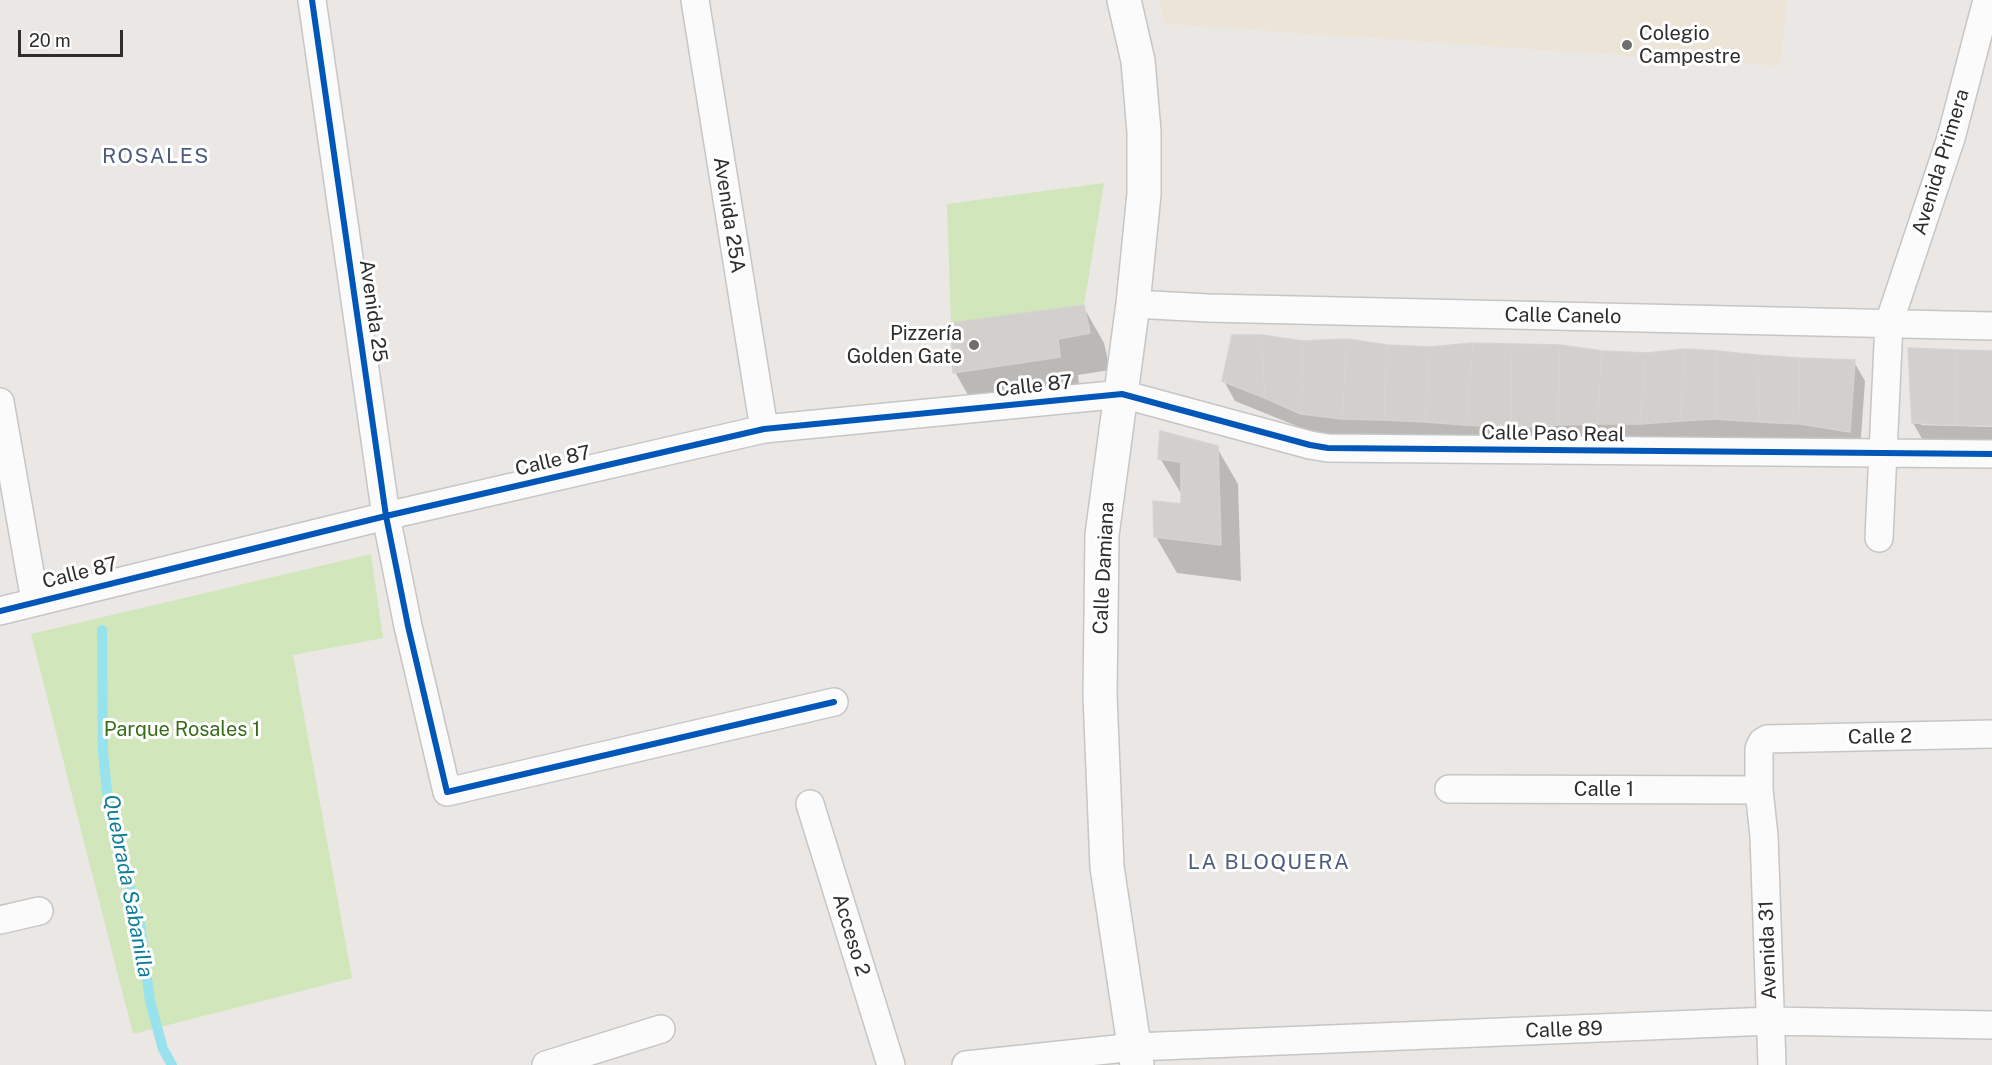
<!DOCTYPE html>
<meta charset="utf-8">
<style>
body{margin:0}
#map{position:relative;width:1992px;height:1065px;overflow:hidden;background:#eae7e4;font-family:"Public Sans",sans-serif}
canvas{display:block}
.scale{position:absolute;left:18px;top:30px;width:105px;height:27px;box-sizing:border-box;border:3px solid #2d2d2d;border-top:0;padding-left:8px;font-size:18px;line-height:21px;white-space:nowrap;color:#2d2d2d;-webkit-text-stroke:4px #fff;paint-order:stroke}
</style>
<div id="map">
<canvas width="1992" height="1065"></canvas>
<div class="scale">20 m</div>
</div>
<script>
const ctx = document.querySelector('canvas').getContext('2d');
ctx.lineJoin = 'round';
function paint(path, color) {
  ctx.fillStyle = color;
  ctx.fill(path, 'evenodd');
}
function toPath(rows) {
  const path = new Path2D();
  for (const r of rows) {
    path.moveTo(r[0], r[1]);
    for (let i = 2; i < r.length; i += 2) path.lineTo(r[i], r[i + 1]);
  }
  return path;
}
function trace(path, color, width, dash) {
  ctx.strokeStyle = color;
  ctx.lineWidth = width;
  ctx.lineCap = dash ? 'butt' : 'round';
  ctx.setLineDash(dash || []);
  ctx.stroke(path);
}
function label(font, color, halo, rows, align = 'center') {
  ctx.font = font + ' "Public Sans",sans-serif';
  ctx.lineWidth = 6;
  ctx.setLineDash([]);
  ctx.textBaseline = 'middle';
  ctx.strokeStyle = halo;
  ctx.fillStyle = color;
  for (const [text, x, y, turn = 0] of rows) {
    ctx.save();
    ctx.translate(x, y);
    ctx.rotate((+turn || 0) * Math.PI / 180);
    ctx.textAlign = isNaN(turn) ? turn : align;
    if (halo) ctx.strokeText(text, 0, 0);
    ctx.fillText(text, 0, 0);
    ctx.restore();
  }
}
paint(toPath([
 [1158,0,1787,0,1780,66,1165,24]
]), '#ede4d8');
paint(toPath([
 [1104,183,1084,305,951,323,947,204],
 [371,554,383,638,293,655,352,978,133,1034,31,634]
]), '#d2e6bc');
paint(toPath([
 [1083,306,1104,343,1110,370,1078,375,1080,393,976,409,955,372],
 [1387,346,1430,349,1560,347,1646,355,1854,362,1865,381,1860,451,1354,438,1314,433,1235,401,1224,381],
 [1992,352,1992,424,1921,422,1921,425,1992,427,1992,444,1924,442,1913,423],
 [1217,448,1238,484,1241,581,1177,573,1156,537,1182,506,1182,495,1160,458]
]), '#0003');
trace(toPath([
 [102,630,103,752,107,792,116,839,140,924,150,1001,163,1049,172,1065]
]), '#97e2ec', 10);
const building = toPath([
 [1084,305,1090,333,1058,339,1060,357,953,373,951,323,1084,305],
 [1232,335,1261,335,1265,398,1222,381,1232,335],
 [1261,335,1303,341,1301,414,1265,398,1261,335],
 [1347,339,1387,345,1384,420,1342,419,1347,339],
 [1347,339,1342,419,1301,414,1303,341,1347,339],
 [1473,343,1512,344,1511,428,1466,425,1473,343],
 [1473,343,1466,425,1425,422,1430,347,1473,343],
 [1512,344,1560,345,1558,425,1511,428,1512,344],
 [1387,345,1430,347,1425,422,1384,420,1387,345],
 [1560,345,1602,351,1597,424,1558,425,1560,345],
 [1908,348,1955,350,1956,425,1912,423,1908,348],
 [1685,349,1717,351,1715,419,1680,421,1685,349],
 [1685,349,1680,421,1640,424,1646,353,1685,349],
 [1955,350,1992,351,1992,426,1956,425,1955,350],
 [1602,351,1646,353,1640,424,1597,424,1602,351],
 [1717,351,1757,355,1759,422,1715,419,1717,351],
 [1757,355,1799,358,1800,424,1759,422,1757,355],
 [1799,358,1855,360,1850,432,1800,424,1799,358],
 [1160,431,1218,446,1221,545,1154,537,1153,501,1181,504,1181,462,1158,459,1160,431]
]);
paint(building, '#d2cfcd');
trace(building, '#d5d3d0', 1.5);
const minor = toPath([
 [312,0,386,516,408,626,447,792,834,702],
 [695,0,764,429],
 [1133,304,1208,308,1992,326],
 [0,402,35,601],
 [1879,538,1889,323,1951,138,1987,0],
 [0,611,386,516,764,429,1122,394,1310,445,1328,448,1992,454],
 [1449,789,1759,790],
 [810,804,891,1065],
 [0,920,39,911],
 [546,1065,661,1029],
 [966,1065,1135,1047,1770,1021,1992,1025],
 [1772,1065,1764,836,1759,790,1759,749,1762,742,1767,739,1992,734]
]);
const tertiary = toPath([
 [1124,0,1138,61,1144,132,1144,194,1133,304,1102,535,1100,695,1107,867,1137,1065]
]);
trace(minor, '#c6c6c6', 30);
trace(tertiary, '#c6c6c6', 36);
trace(minor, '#fcfbfb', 27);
trace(tertiary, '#fcfbfb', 33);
trace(toPath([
 [312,0,386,516,408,626,447,792,834,702],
 [0,611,386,516,764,429,1122,394,1310,445,1328,448,1992,454]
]), '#0057b8', 6);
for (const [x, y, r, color] of [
 [1627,45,6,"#6f6e6d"],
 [974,345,6,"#6f6e6d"]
]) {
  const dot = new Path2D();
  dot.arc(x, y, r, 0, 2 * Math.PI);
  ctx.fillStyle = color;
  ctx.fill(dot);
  trace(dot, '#fff', 2);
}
label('20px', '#2d2d2d', '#fff', [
 ["Colegio",1639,34],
 ["Campestre",1639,57],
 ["Pizzería",962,334,"right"],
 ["Golden Gate",962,357,"right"]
], 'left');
label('20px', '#2d2d2d', '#fff', [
 ["Avenida Primera",1941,162,-73],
 ["Avenida 25A",729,215,81],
 ["Avenida 25",373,311,82],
 ["Calle Canelo",1563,316,1],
 ["Calle 87",1034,386,-6],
 ["Calle Paso Real",1553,434,1],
 ["Calle 87",553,461,-13],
 ["Calle Damiana",1104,568,-87],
 ["Calle 87",80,573,-14],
 ["Calle 2",1880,737,-1],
 ["Calle 1",1604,790],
 ["Acceso 2",851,935,73],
 ["Avenida 31",1768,950,-92],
 ["Calle 89",1564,1030,-2]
]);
label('20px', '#376c1a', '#fff', [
 ["Parque Rosales 1",182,730]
]);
ctx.letterSpacing = '1.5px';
label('21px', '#4c5c7f', '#fff', [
 ["ROSALES",156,157],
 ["LA BLOQUERA",1269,863]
]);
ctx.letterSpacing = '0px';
label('italic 21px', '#0d7d9a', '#fff', [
 ["Quebrada Sabanilla",128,886,79]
]);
</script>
